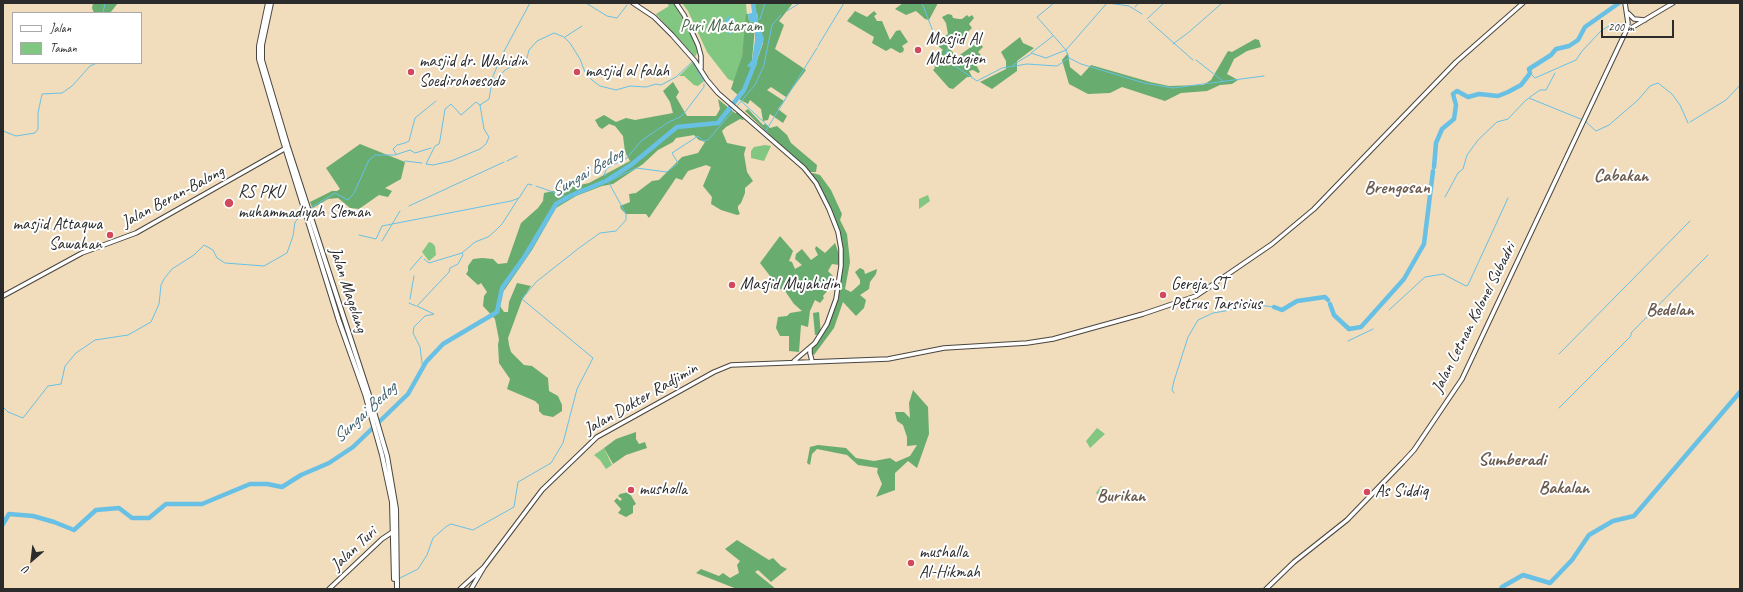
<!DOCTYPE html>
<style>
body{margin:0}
#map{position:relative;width:1743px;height:592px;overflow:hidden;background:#f1dcbb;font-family:Caveat,sans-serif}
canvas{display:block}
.frame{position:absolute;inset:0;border:4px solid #2b2b2b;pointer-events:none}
.legend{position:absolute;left:12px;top:12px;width:130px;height:52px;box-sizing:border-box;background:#fff;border:1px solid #aaa;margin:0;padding:5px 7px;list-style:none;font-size:12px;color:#2b2b2b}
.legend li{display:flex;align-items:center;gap:8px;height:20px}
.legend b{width:20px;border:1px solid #aaa}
.north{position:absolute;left:12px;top:540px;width:40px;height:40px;-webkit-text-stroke:3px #fff;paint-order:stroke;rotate:208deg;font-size:11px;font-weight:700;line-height:16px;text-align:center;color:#2b2b2b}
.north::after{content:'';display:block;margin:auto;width:14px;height:18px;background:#2b2b2b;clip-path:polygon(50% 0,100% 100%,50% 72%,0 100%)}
.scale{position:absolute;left:1601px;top:20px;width:73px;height:18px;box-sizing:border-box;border:2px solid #2b2b2b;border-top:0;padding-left:5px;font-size:12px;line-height:14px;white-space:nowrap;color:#2b2b2b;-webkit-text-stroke:3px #fff;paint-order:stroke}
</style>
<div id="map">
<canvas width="1743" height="592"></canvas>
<div class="frame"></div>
<ul class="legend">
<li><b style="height:5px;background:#fff"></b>Jalan</li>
<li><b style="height:11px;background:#82c781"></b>Taman</li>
</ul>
<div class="north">U</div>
<div class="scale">200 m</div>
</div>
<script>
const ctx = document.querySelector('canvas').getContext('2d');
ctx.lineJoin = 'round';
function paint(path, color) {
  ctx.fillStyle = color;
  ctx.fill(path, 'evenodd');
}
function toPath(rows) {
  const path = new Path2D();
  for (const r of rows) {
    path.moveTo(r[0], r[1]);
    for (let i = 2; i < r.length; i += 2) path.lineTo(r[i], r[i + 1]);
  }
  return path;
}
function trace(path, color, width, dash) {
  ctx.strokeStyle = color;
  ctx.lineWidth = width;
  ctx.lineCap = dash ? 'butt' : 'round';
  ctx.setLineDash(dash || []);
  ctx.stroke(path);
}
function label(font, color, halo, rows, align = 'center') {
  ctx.font = font + ' Caveat,sans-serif';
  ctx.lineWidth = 4;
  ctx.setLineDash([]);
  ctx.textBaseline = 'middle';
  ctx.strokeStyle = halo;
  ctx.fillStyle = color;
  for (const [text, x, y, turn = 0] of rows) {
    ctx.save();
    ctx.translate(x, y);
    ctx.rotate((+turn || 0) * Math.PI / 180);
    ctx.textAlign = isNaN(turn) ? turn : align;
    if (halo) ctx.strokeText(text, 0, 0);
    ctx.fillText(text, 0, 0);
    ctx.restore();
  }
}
paint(toPath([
 [667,3,674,3,688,28,698,51,695,57,656,14,669,6],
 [682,3,746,3,747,16,742,56,735,82,728,79,707,52,688,11],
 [693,62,704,81,698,86,694,85,684,76,679,76],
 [765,145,771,146,764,161,751,158,751,151,754,147],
 [928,195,930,201,919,209,919,199],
 [429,242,432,243,435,246,436,255,429,261,422,252],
 [1097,428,1105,434,1090,448,1086,441],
 [604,448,612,465,606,469,600,460,594,455],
 [1101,486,1109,493,1105,498,1102,498,1096,493]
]), '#82c781');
paint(toPath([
 [93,3,118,3,110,13,94,13,92,8],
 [755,3,793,3,779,21,784,25,775,49,806,70,786,97,771,87,767,90,784,101,778,109,787,116,783,123,770,114,768,120,763,121,761,109,750,100,748,104,737,98,739,96,731,89,742,56,746,14,748,14,749,21,753,22,755,27,752,60,754,69,763,43,761,29,757,20,758,15,755,12],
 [903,3,938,3,929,20,925,19,916,11,906,15,895,9],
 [855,11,867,17,874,11,877,14,874,16,877,21,882,21,890,40,896,31,900,30,908,42,902,46,904,49,903,52,900,53,891,48,886,51,872,43,874,37,847,21],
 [948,14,952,15,953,18,959,19,962,19,967,15,969,17,972,15,974,18,969,24,972,28,950,49,957,57,975,44,973,40,978,35,982,38,978,41,983,47,978,52,983,57,976,65,980,72,978,73,973,70,969,71,972,77,967,77,953,89,949,88,933,70,935,68,933,59,943,50,937,45,935,37,940,36,942,38,948,34,946,23,942,17],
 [1020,37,1023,43,1034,48,1017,61,1017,71,992,89,980,82,1006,69,1006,61,1001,52],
 [1255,39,1259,40,1261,47,1247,51,1234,59,1227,74,1238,80,1232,84,1220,85,1207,91,1181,93,1165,101,1122,87,1110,93,1088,94,1069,84,1062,60,1068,53,1070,67,1081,76,1091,65,1150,82,1169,86,1203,85,1211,80,1228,51,1232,52],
 [673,82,679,92,676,97,687,116,716,116,720,109,718,99,735,113,740,113,745,117,743,120,740,119,726,127,722,131,727,143,746,147,744,154,747,172,753,181,745,188,745,193,741,203,738,206,738,209,740,214,737,215,721,210,711,204,712,197,703,186,711,167,706,165,688,171,682,180,676,178,649,218,646,214,626,214,621,209,620,206,630,202,629,194,636,193,652,181,659,180,682,157,698,153,705,142,699,140,694,135,676,138,673,142,658,150,643,164,613,184,602,186,576,196,556,208,532,250,503,292,500,306,504,312,508,312,509,302,517,283,531,286,522,300,508,338,509,345,511,352,524,365,532,366,548,378,549,391,558,396,562,405,562,411,553,417,543,415,539,411,539,405,535,401,507,389,510,379,499,363,498,344,499,340,495,319,483,306,484,296,487,292,481,283,478,285,466,274,468,271,468,266,473,259,482,258,493,259,498,264,507,263,521,223,538,208,543,201,544,193,589,183,630,161,625,152,623,136,615,126,609,124,602,129,599,127,595,120,604,115,616,122,626,118,635,120,673,113,670,102,663,91],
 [748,109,763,125,765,124,770,128,777,126,787,135,791,143,817,165,816,172,809,172,745,111],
 [360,144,405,162,401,179,385,188,392,191,388,197,379,195,359,209,350,208,338,198,328,199,313,208,312,207,310,202,332,191,337,191,340,189,326,168],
 [813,173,820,175,831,190,842,214,840,220,847,234,850,262,845,289,851,292,860,284,860,280,855,272,860,268,864,270,865,274,877,269,876,274,870,282,869,289,860,295,866,300,864,308,856,316,843,302,834,328,814,355,811,352,813,347,837,300,843,265,839,233,836,221,822,190,811,174],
 [780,236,793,251,789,261,792,262,795,269,802,265,795,259,796,254,802,249,811,260,818,255,815,249,816,246,825,253,835,243,839,254,839,265,832,264,828,271,833,276,824,283,825,287,829,289,823,296,824,298,820,303,815,300,810,311,808,327,801,325,799,352,789,351,789,336,780,336,776,328,778,317,787,316,790,313,802,311,794,304,785,291,780,289,760,263],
 [819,312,821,334,815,335,813,313],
 [913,390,928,407,929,434,917,468,908,461,895,473,895,490,876,497,882,484,877,472,878,468,858,465,847,455,817,449,812,454,810,465,807,463,810,447,818,445,846,448,856,458,874,461,890,458,896,462,910,456,917,445,907,446,907,437,903,425,897,421,895,412,904,412,910,418,909,403],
 [636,432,636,439,639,444,645,442,647,448,626,455,613,464,604,448,616,439],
 [629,492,636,504,633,506,633,513,626,517,618,513,621,509,614,501,617,498,620,501,622,499,618,496,620,494],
 [737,540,769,560,773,558,781,566,787,569,771,582,758,570,755,572,776,589,737,589,696,573,701,569,719,576,723,573,730,578,739,573,737,565,740,561,725,549]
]), '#69ac6f');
paint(toPath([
 [755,12,758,15,757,20,764,39,754,69,747,66,752,60,755,40,755,27,753,22,749,21,748,14],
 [728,16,730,17,729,18,730,20,733,19,732,17,734,18,735,25,734,31,729,34,722,28]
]), '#68c1e5');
trace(toPath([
 [586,3,607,16,617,18,627,5],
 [922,3,937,42,948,45,946,57,948,61,977,81,1002,68,1027,64,1057,66,1069,58],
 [1054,3,1037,17,1066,50,1069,58,1081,64,1144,83,1173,88,1264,76],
 [1108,3,1129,6,1142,14],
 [1135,7,1139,3],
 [787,11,800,3],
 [103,13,105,3],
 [757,19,760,19,765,3],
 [1147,19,1164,3],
 [1149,21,1193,60],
 [1053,36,1031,53,1046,58,1066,50,1107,3,1106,3],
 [565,37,582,26],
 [1173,44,1189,32,1221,4],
 [818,46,844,3],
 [1196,60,1224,82],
 [693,62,703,81],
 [1013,65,1031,54],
 [1530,73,1535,78,1576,60,1582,51,1601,31,1610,25,1622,25],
 [493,79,498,78,505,70,524,60,527,58,529,50,537,41,554,33,564,37,570,43,580,59,585,72,593,81,600,86,616,90,630,86,646,87,656,84,661,85,676,77,693,61],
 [1530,97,1540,90,1546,90,1555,73],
 [741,101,768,126],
 [480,105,476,102,461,115,451,104,445,109,440,140,439,144,435,146,426,164,433,165,451,161,480,149,486,144,489,137,484,129,480,105,489,99,493,76,502,55,530,3],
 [1586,122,1596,131,1609,125,1638,100,1650,86,1658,83,1672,94,1680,105,1688,123],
 [1690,122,1726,100,1740,85],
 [3,131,16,136,35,133,38,129,38,113,42,94,62,93,72,86,90,66,97,63],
 [765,132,817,48],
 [396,154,393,149,397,145,405,143,409,141,415,118,436,101],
 [405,161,422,163],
 [507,161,517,156],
 [606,175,604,175,607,168,627,158,641,141,667,123,682,116,704,87,704,84],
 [610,181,636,168,667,172,678,163,672,153,698,136,703,141,708,140,755,85,764,65,772,25,781,15],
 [536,186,567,197],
 [1445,197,1458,173,1463,169,1467,155,1478,140,1497,122,1508,119,1526,100,1529,98,1583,120],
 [409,206,504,162],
 [309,209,335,193,348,200,354,193,369,160,375,155,395,155,410,150,415,153,431,148],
 [359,235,376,239,382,226,511,201,519,198,528,184,532,185],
 [382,241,400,211],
 [424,259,429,263,462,253,475,242,488,237,494,232,502,224,518,199],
 [410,270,422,256],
 [410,299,414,276],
 [409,303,416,306],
 [1389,310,1425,277,1443,274,1466,286,1468,285,1508,198],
 [1348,341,1373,329],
 [1559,354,1690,221],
 [423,370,420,347,413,333,414,327,425,316,434,314,417,306,449,272,450,268,458,264,463,255,462,253],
 [1174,393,1172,390,1174,381,1188,337,1198,320,1213,313,1225,311,1236,308,1257,305,1274,307],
 [3,407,8,412,23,418,48,386,61,384,65,366,76,353,95,340,128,335,151,322,159,304,161,285,164,279,172,269,194,255,204,245,213,250,217,258,225,263,264,266,287,253,293,236,295,222,304,213],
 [1559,408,1631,336,1631,333,1708,255],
 [400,578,418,569,427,555,433,538,447,526,451,524,473,530,514,507,518,482,551,463,563,443,577,389,593,358,522,299,536,282,579,248,600,233,616,231,626,220,626,214,609,183]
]), '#68c1e5', 1);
trace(toPath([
 [753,3,755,17],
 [1434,167,1436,143,1442,129,1454,119,1456,105,1453,94,1457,91,1468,97,1479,94,1498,96,1508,92,1521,85,1528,76,1530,73,1529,69,1551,55,1556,49,1569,46,1578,40,1585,27,1619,3],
 [1330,304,1334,315,1349,329,1361,327,1404,279,1424,244,1433,171],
 [1274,307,1282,310,1297,301,1325,297,1328,300],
 [3,524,9,514,33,516,54,522,74,530,96,510,119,508,132,518,149,518,166,504,202,504,250,484,267,484,282,487,301,475,329,463,353,447,408,394,426,362,443,344,497,312,502,288,525,256,556,204,572,195,606,181,631,165,677,127,718,123,744,90,755,63],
 [1501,589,1502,587,1523,575,1550,583,1572,560,1589,535,1613,521,1634,516,1740,392]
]), '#68c1e5', 4.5);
const major = toPath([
 [633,3,654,17,672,35,695,61,707,80,718,93,804,168,816,183,829,209,838,232,841,249,841,266,836,299,827,324,815,343,794,361],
 [676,3,684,15,698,45,701,56,701,68],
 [1628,13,1634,19,1645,20],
 [1626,31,1673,3],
 [3,296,82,253,136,233,286,148],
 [810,348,810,353,812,361],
 [329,589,382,539,394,531],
 [460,589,484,567,542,490,597,437,714,372,731,365,888,359,944,348,1027,343,1053,339,1143,314,1196,296,1272,244,1314,209,1456,62,1523,3],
 [471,589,484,567],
 [1266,589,1294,562,1347,520,1403,462,1414,450,1462,379,1626,31,1628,23,1625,3]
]);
const highway = toPath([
 [268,3,259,46,259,59,283,141,339,321,365,394,382,455,392,502,394,579],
 [271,3,262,45,262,60,288,147,370,398,387,456,396,509,397,589]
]);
trace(major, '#494641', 5.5);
trace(highway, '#494641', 6);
trace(major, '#fff', 3.5);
trace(highway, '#fff', 4);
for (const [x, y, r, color] of [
 [918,50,4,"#d1495b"],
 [411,72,4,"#d1495b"],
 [577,72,4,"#d1495b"],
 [229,203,5,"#d1495b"],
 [110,235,4,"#d1495b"],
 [732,285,4,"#d1495b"],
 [1163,295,4,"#d1495b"],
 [631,490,4,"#d1495b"],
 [1367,492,4,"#d1495b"],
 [911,563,4,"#d1495b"]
]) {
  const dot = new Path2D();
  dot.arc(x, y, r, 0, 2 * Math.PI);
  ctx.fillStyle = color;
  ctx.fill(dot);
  trace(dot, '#fff', 1.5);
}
label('17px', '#496249', '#fff', [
 ["Puri Mataram",721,27]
]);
label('17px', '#2b2b2b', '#fff', [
 ["Masjid Al",926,40],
 ["Muttaqien",926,60],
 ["masjid dr. Wahidin",419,62],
 ["Soedirohoesodo",419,82],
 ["masjid al falah",585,72],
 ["RS PKU",238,193],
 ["muhammadiyah Sleman",238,213],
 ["masjid Attaqwa",102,225,"right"],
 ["Sawahan",102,245,"right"],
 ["Masjid Mujahidin",740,285],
 ["Gereja ST",1171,285],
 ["Petrus Tarsisius",1171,305],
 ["musholla",639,490],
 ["As Siddiq",1375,492],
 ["mushalla",919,553],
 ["Al-Hikmah",919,573]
], 'left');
label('17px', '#2b2b2b', '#fff', [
 ["Jalan Beran-Balong",173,197,-28],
 ["Jalan Magelang",348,290,72],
 ["Jalan Letnan Kolonel Subadri",1474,318,-63],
 ["Jalan Dokter Radjimin",641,399,-30],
 ["Jalan Turi",354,549,-43]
]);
label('italic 18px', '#40606c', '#fff', [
 ["Sungai Bedog",587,173,-30],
 ["Sungai Bedog",365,413,-43]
]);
label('bold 18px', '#6b5c50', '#fff', [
 ["Cabakan",1621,176],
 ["Brengosan",1397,188],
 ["Bedelan",1670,310],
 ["Bakalan",1564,488],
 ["Burikan",1121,496]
]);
label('bold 19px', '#6b5c50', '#fff', [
 ["Sumberadi",1512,460]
]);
</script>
